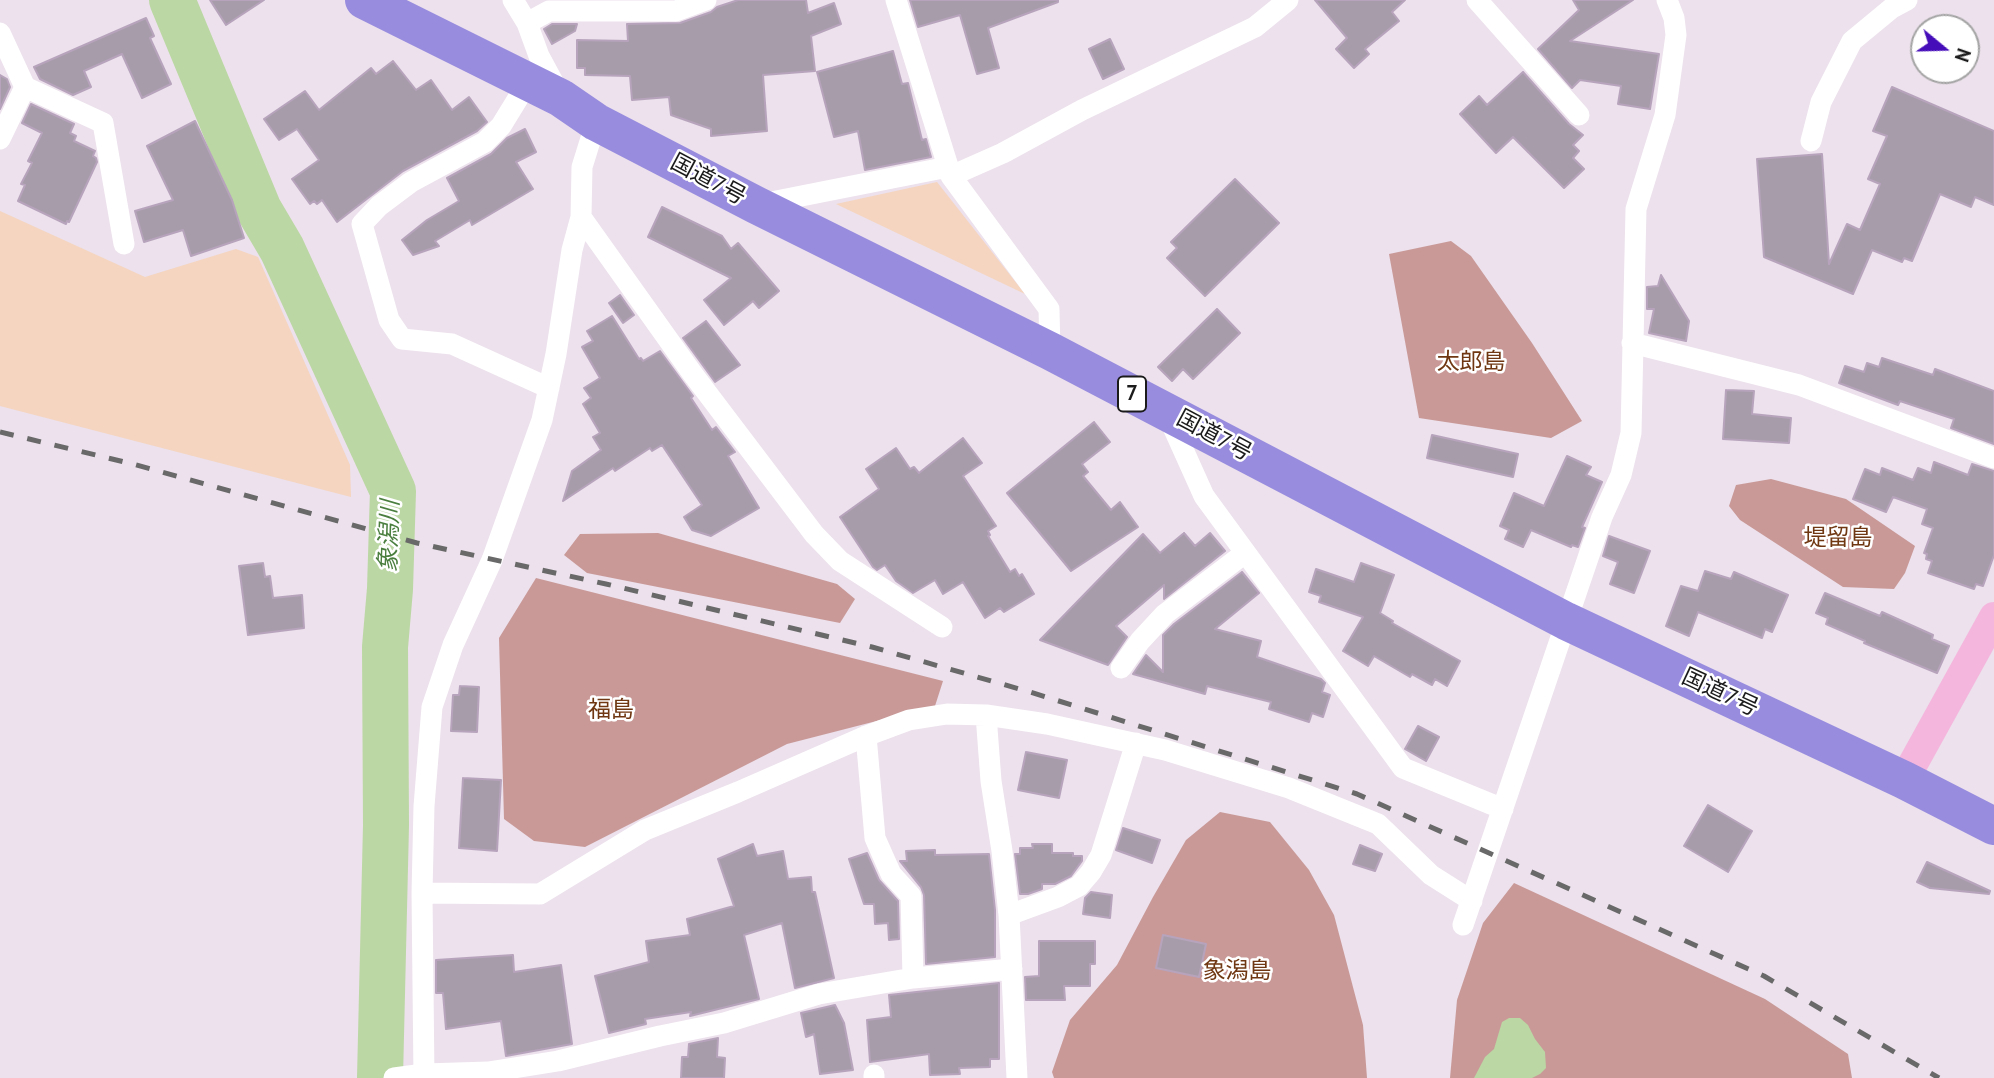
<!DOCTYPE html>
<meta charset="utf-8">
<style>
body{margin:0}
#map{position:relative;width:1994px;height:1078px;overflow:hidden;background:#ece1ec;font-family:"PT Sans",sans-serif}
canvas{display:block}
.north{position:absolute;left:1910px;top:14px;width:70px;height:70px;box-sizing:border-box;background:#fff;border:2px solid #a4a4a4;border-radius:50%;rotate:109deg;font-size:19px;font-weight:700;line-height:28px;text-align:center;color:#1b1b1b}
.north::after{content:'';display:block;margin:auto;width:24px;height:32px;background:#450cb9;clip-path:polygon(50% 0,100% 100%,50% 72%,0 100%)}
</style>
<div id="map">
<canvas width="1994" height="1078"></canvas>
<div class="north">N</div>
</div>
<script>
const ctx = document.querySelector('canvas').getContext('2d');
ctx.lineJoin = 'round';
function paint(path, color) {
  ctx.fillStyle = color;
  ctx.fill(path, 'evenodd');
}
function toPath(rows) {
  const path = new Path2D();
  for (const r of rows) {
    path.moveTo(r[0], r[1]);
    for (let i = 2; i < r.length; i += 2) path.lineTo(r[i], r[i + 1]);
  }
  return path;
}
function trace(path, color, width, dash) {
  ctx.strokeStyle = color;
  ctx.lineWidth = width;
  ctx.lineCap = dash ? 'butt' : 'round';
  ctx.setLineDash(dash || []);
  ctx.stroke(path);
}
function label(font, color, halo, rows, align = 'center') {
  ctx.font = font + ' "PT Sans","Noto Sans JP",sans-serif';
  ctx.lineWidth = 5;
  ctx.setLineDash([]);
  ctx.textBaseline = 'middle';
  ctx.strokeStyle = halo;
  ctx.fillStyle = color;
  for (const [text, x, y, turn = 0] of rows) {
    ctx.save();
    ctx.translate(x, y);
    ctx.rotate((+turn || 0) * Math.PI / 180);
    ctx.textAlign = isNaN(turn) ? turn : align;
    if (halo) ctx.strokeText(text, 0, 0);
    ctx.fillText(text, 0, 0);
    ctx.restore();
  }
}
paint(toPath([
 [1451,241,1471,256,1532,343,1582,421,1551,438,1419,418,1389,254],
 [1771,479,1846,499,1915,546,1905,573,1894,589,1843,587,1740,520,1729,506,1736,485],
 [658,533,837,584,855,599,840,623,587,573,564,555,580,534],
 [536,578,943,681,935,706,787,744,585,847,534,841,504,819,499,638],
 [1220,812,1270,822,1309,870,1334,915,1363,1025,1367,1078,1054,1078,1052,1072,1070,1020,1117,965,1153,897,1186,840],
 [1514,883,1765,999,1848,1054,1852,1078,1450,1078,1457,1000,1483,923]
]), '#c99998');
paint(toPath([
 [937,182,1025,294,836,204],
 [0,211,145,277,236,249,258,257,350,465,351,497,0,406]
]), '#f5d5bf');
paint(toPath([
 [1509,1018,1520,1018,1528,1025,1535,1039,1545,1052,1546,1068,1540,1074,1532,1078,1474,1078,1485,1057,1494,1049,1502,1022]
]), '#bbd7a3');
trace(toPath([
 [172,0,259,210,282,249,393,491,390,589,385,647,386,825,380,1078]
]), '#bbd7a3', 46);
const building = toPath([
 [210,0,264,0,226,25,210,0],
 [738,0,806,0,808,13,834,3,841,24,811,36,815,71,763,75,767,131,711,136,711,129,671,115,669,97,632,100,630,76,585,75,585,68,577,68,577,40,628,41,627,24,680,23,711,12,717,7,738,0],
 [910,0,1058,0,1058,2,988,28,999,68,977,74,960,15,918,27,910,0],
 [1315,0,1405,0,1392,12,1399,21,1365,49,1369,54,1354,68,1336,49,1347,38,1315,0],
 [1573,0,1633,0,1570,41,1659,54,1650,109,1618,104,1621,86,1580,80,1572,88,1538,49,1579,10,1573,0],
 [146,18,154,36,150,38,171,84,142,98,122,54,84,71,91,87,73,95,40,79,34,67,146,18],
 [552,24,577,24,575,31,552,44,544,29,552,24],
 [1110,39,1124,69,1103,79,1089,49,1110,39],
 [893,51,902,84,908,83,922,140,926,139,931,157,865,170,858,131,834,137,817,72,893,51],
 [393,61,416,90,431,80,452,110,469,97,487,122,477,131,403,171,337,222,322,200,317,204,314,201,310,204,292,179,319,160,297,129,279,140,264,119,305,91,319,110,371,68,376,74,393,61],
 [1523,72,1569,124,1583,135,1573,145,1579,151,1573,158,1584,169,1564,188,1513,137,1496,153,1460,114,1479,96,1487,105,1523,72],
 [0,75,7,79,10,87,0,109,0,75],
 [1892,87,1994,131,1994,205,1975,197,1971,207,1940,194,1912,261,1904,258,1902,262,1872,250,1853,294,1764,257,1757,159,1822,154,1829,264,1847,224,1860,230,1880,184,1868,179,1887,136,1873,131,1892,87],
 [31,104,74,124,70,133,76,136,74,141,95,151,93,156,96,158,97,162,69,222,67,221,66,224,18,201,25,185,21,184,32,163,28,161,42,133,22,123,31,104],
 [195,121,232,200,244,238,191,256,183,230,144,242,135,211,173,200,147,146,195,121],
 [525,129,536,152,516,162,533,189,472,225,470,220,435,241,439,246,413,255,402,240,427,220,459,201,447,178,491,154,507,138,525,129],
 [1235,179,1279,223,1205,296,1167,258,1177,248,1171,242,1235,179],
 [662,207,722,236,731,249,738,243,779,291,759,308,753,301,724,325,704,300,731,278,648,237,662,207],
 [1661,275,1689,321,1686,341,1649,333,1654,309,1647,309,1647,287,1658,286,1661,275],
 [620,295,634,315,623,323,609,303,620,295],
 [1217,309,1240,333,1193,379,1183,369,1172,381,1158,367,1217,309],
 [612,316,639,359,641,358,643,361,660,351,693,396,691,398,712,430,716,427,735,452,728,456,759,508,711,536,692,530,684,517,702,505,662,445,652,451,650,448,615,471,613,468,563,501,572,471,601,450,593,437,600,433,583,404,591,398,584,388,600,378,582,347,593,341,587,331,612,316],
 [706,321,740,365,715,382,683,338,706,321],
 [1882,358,1933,375,1935,369,1994,391,1994,444,1951,428,1954,419,1900,401,1898,405,1839,383,1845,366,1864,372,1867,363,1879,367,1882,358],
 [1726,390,1754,391,1752,414,1791,418,1789,443,1723,439,1726,390],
 [1094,422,1110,442,1082,464,1088,472,1083,476,1111,510,1120,502,1138,527,1071,571,1007,493,1094,422],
 [1432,435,1518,454,1513,477,1427,458,1432,435],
 [963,438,982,463,963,476,996,526,988,531,990,535,988,536,1010,572,1015,569,1019,576,1022,574,1034,594,1004,612,1000,608,985,618,963,582,943,594,935,580,913,593,896,581,885,565,877,570,873,567,840,517,879,489,866,469,896,448,910,469,914,467,919,473,963,438],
 [1567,456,1591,467,1586,475,1602,482,1582,527,1585,528,1578,547,1572,545,1571,547,1531,530,1523,547,1505,539,1509,530,1500,526,1514,493,1544,506,1567,456],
 [1934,462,1968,475,1972,464,1994,471,1994,555,1983,586,1976,584,1974,589,1928,573,1932,561,1926,559,1927,554,1924,553,1933,528,1922,524,1927,509,1893,497,1886,512,1853,499,1865,469,1880,475,1882,468,1913,480,1918,468,1931,473,1934,462],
 [1184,533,1195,546,1210,533,1225,551,1164,599,1164,585,1116,626,1127,637,1108,665,1040,640,1143,534,1160,553,1184,533],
 [1609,536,1650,551,1634,593,1610,584,1618,562,1603,556,1609,536],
 [263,563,265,577,270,576,273,598,302,595,304,628,248,635,239,566,263,563],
 [1361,563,1394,575,1380,613,1393,621,1392,623,1460,661,1447,686,1435,679,1432,685,1412,674,1410,677,1374,656,1368,666,1343,651,1363,617,1319,602,1321,596,1309,592,1316,569,1354,582,1361,563],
 [1705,571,1731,579,1734,572,1788,595,1772,632,1765,629,1762,638,1698,612,1689,636,1666,626,1681,586,1698,591,1705,571],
 [1242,572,1259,593,1215,629,1261,641,1257,657,1321,679,1325,683,1322,692,1330,695,1323,717,1312,713,1309,722,1269,709,1271,702,1207,686,1205,694,1133,674,1146,655,1163,672,1163,635,1174,624,1242,572],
 [1825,593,1880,616,1882,612,1933,635,1932,639,1949,646,1937,673,1864,643,1865,641,1826,624,1828,618,1816,613,1825,593],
 [460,686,479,687,477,732,451,731,453,695,459,695,460,686],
 [1418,726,1439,737,1426,761,1405,749,1418,726],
 [1026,752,1067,760,1059,798,1018,790,1026,752],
 [463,778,501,780,497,851,459,848,463,778],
 [1708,805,1752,831,1728,872,1684,846,1708,805],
 [1123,828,1160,840,1152,863,1116,850,1123,828],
 [753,844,757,856,783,851,788,879,811,877,812,892,815,892,834,978,795,988,782,923,744,935,759,999,690,1016,691,1012,645,1019,646,1024,609,1033,595,976,649,962,646,941,690,935,687,919,734,906,718,859,753,844],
 [1032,844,1052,844,1052,853,1073,853,1073,856,1082,856,1082,861,1071,876,1055,884,1042,884,1042,889,1028,894,1020,894,1015,854,1020,854,1020,848,1033,848,1032,844],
 [1360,845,1382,854,1375,871,1353,864,1360,845],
 [935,850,935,855,989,854,995,910,995,957,926,964,924,895,921,887,900,861,907,861,906,851,935,850],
 [867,853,879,880,898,901,899,939,889,940,888,923,875,924,874,904,864,904,849,859,867,853],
 [1927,862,1990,891,1989,894,1930,888,1917,882,1927,862],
 [1091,892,1112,895,1110,918,1083,914,1085,898,1091,892],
 [1163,935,1206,944,1199,977,1156,968,1163,935],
 [1039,941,1095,941,1095,964,1090,964,1090,986,1064,986,1065,1000,1026,1000,1025,977,1039,976,1039,941],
 [513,955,514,972,561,965,572,1044,506,1056,501,1021,446,1029,443,993,436,993,436,960,513,955],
 [999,983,999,1059,990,1059,990,1067,959,1068,960,1074,930,1075,929,1054,870,1062,867,1020,891,1017,889,995,999,983],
 [835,1005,844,1023,853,1070,820,1074,814,1034,806,1037,801,1013,835,1005],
 [718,1038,717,1057,725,1058,724,1078,681,1078,682,1057,688,1057,689,1044,718,1038]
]);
paint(building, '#a79daa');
trace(building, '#b7a4bc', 2);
trace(toPath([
 [513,0,527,23,539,56,559,93],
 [896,0,951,176,1049,309,1050,351],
 [1477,0,1579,115],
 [527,23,549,11,676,11,706,0],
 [0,33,25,87,103,123,124,244],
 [528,82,501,126,485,142,411,182,379,206,362,224,389,320,402,339,452,344,549,388],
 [0,139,25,87],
 [1811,141,1821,102,1852,41,1892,8,1907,0],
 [951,176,1003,153,1082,110,1255,27,1288,0],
 [761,204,948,167],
 [581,217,692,373,814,534,840,561,942,627],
 [1632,343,1799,385,1994,458],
 [1168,416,1204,496,1403,768,1503,809],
 [1121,668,1140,641,1165,614,1245,553],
 [866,736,875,838,891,874,911,896,913,978],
 [422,893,540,894,645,830,738,792,866,736,909,720,947,714,986,715],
 [1009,915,1058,897,1079,886,1091,872,1101,855,1136,743],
 [1463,925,1602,517,1621,475,1631,433,1636,209,1665,115,1676,35,1674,18,1667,0],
 [488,1072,558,1061,660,1036,724,1023,819,994,913,978,1012,969],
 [394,1078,424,1074,488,1072,491,1078],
 [424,1078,422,893,424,806,432,707,453,645,492,560,542,420,556,354,572,250,581,217,582,167,596,122],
 [874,1078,874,1075],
 [1017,1078,1009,915,1002,851,991,781,986,715,1047,724,1165,750,1289,788,1378,824,1431,875,1472,901]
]), '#fff', 21);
trace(toPath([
 [1904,780,1994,617]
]), '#f4b6dd', 30);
trace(toPath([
 [364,0,561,98,596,122,756,205,1050,351,1566,621,1904,780,1994,826]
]), '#988cdf', 38);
trace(toPath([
 [0,432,133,464,417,543,606,584,872,647,1030,692,1357,794,1764,976,1939,1078]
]), '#696969', 5, [14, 14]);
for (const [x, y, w] of [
 [1132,394,28]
]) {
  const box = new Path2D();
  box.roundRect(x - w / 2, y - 17.5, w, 35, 5);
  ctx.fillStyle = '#fff';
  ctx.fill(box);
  trace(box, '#1b1b1b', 2);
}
label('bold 21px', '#1b1b1b', null, [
 ["7",1132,394]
]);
label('23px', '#1b1b1b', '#fff', [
 ["国道7号",708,180,28],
 ["国道7号",1214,436,28],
 ["国道7号",1720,693,25]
]);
label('23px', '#703812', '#fff', [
 ["太郎島",1471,362],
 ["堤留島",1838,538],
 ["福島",611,710],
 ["象潟島",1237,971]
]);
label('italic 24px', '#4a7e3f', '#fff', [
 ["象潟川",390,536,-88]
]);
</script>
